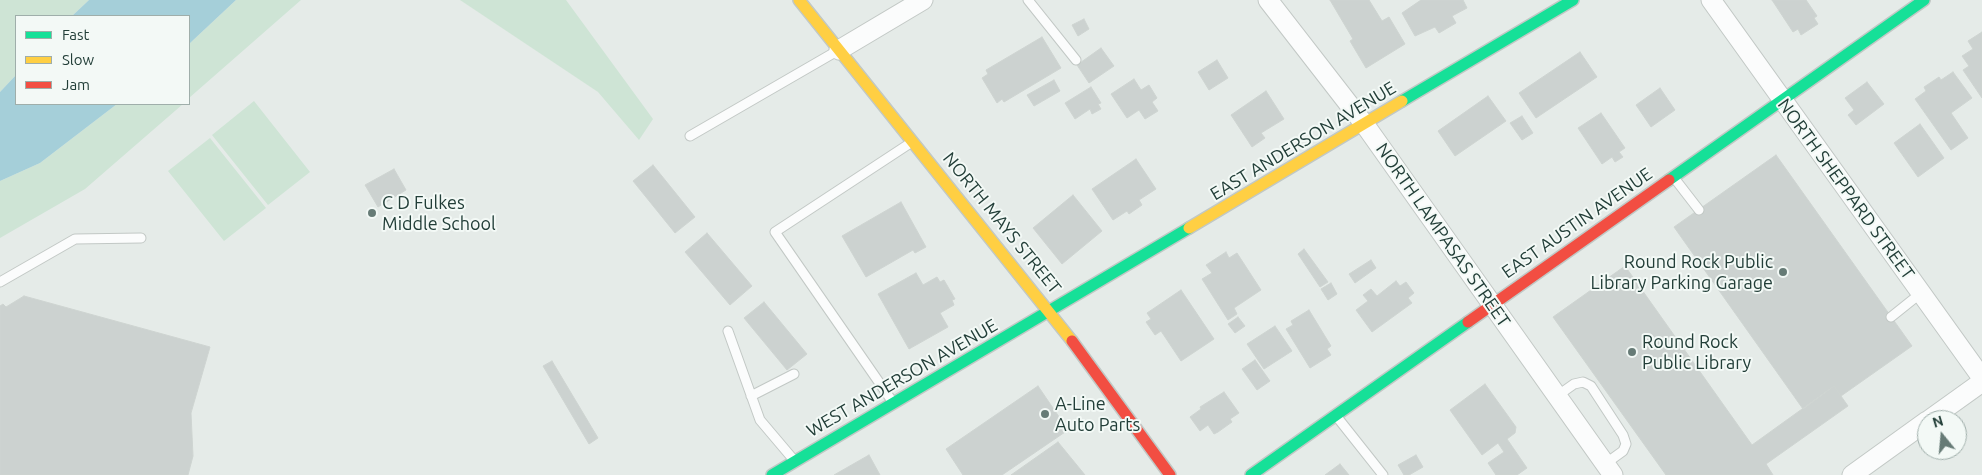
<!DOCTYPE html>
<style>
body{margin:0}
#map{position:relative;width:1982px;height:475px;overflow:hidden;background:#e5ebe8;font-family:Ubuntu,sans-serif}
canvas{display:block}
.legend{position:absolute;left:15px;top:15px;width:175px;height:90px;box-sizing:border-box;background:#f3f9f6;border:1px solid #9faeaa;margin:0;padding:6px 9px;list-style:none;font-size:15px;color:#223e38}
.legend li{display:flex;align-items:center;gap:10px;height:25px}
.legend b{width:25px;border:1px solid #9faeaa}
.north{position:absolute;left:1917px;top:410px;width:50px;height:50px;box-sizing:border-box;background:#f3f9f6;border:1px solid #9faeaa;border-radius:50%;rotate:343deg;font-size:14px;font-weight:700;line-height:20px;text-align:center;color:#223e38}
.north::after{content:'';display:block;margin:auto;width:18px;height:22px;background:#667b76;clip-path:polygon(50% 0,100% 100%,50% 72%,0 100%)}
</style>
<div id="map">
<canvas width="1982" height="475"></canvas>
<ul class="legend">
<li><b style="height:6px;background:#16e098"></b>Fast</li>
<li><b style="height:6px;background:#ffcf43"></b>Slow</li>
<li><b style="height:6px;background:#f24e42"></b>Jam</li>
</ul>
<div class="north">N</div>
</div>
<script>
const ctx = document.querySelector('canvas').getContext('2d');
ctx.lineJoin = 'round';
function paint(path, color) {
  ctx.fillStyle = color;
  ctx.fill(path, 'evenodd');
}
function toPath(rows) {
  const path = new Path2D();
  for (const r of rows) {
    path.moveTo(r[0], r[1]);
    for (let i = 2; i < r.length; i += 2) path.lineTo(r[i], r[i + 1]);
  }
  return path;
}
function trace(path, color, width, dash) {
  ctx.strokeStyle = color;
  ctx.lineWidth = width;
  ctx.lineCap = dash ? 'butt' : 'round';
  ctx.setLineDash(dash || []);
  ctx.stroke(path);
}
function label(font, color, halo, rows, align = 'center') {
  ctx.font = font + ' Ubuntu,sans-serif';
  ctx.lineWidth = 4;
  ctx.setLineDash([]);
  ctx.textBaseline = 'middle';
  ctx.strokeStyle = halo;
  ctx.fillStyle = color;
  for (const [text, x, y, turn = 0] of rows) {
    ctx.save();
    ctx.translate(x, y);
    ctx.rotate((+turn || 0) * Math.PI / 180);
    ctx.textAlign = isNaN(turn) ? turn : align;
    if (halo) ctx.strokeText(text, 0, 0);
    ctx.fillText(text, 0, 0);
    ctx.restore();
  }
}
paint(toPath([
 [0,0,89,0,72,16,16,16,16,75,0,92],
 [236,0,301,0,189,98,189,44],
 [460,0,566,0,653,119,639,140,598,92],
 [254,101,310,172,268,205,212,135],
 [117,104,183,104,85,189,0,238,0,181,40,163],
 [210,138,266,208,224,241,168,171]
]), '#cee4d5');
paint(toPath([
 [89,0,236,0,189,44,189,16,72,16],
 [16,75,16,104,117,104,40,163,0,181,0,92]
]), '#a5cfd9');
const building = toPath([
 [1330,0,1369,0,1382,21,1389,17,1405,44,1366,68,1350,41,1353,39,1330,0],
 [1421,0,1463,0,1467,8,1452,16,1456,23,1439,33,1435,27,1415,36,1402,13,1421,0],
 [1772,0,1806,0,1817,16,1814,18,1818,24,1801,35,1798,29,1793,32,1772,0],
 [1084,19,1089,29,1078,36,1072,25,1084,19],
 [1982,32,1982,98,1963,70,1969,66,1962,56,1973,49,1968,41,1982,32],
 [1042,37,1061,68,1004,102,1002,99,997,103,982,78,988,74,986,70,1042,37],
 [1101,48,1114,66,1089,83,1077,65,1101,48],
 [1580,52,1597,77,1536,118,1519,93,1580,52],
 [1217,60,1228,78,1209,90,1198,72,1217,60],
 [1953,72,1972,98,1951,113,1968,138,1951,150,1915,99,1926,91,1924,87,1939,77,1941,80,1953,72],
 [1134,79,1141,90,1149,85,1157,98,1152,102,1158,111,1145,119,1139,110,1127,118,1111,94,1134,79],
 [1054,80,1060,91,1034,106,1027,95,1054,80],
 [1867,82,1884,104,1856,125,1848,115,1854,110,1845,98,1867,82],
 [1091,87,1101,103,1098,104,1101,109,1092,114,1090,109,1075,119,1065,103,1091,87],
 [1660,88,1675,110,1651,127,1636,105,1660,88],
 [1266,91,1284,119,1261,133,1265,138,1252,147,1231,115,1266,91],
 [1488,96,1506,121,1455,156,1438,131,1488,96],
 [1601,113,1625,148,1619,152,1623,157,1615,162,1612,157,1602,164,1578,128,1601,113],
 [1522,116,1533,133,1522,140,1510,123,1522,116],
 [1920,124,1944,158,1918,177,1894,143,1920,124],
 [1776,155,1912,346,1841,396,1834,386,1803,409,1674,227,1776,155],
 [1136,159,1156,189,1139,200,1142,205,1129,214,1127,211,1113,220,1092,189,1136,159],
 [653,165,695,217,675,233,633,181,653,165],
 [394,169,406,190,378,207,365,185,394,169],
 [1073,195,1102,231,1062,264,1033,228,1073,195],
 [901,202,926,247,915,253,913,250,866,277,842,236,901,202],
 [707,233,752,286,730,305,685,252,707,233],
 [1304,249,1328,282,1320,287,1298,254,1304,249],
 [1226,252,1229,258,1237,253,1261,290,1234,308,1237,314,1228,320,1202,279,1212,273,1206,265,1226,252],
 [1371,260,1376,268,1355,283,1349,274,1371,260],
 [1625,266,1752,445,1834,386,1848,406,1766,464,1773,475,1666,475,1553,317,1625,266],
 [916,273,923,285,937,277,940,282,944,280,955,299,952,300,954,305,940,313,948,327,909,349,878,294,916,273],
 [1396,281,1400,286,1406,282,1414,293,1408,298,1412,303,1372,332,1356,310,1368,301,1363,295,1371,289,1377,296,1396,281],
 [1331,283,1337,294,1328,300,1321,289,1331,283],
 [1181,290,1214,339,1181,361,1161,331,1155,335,1146,322,1151,319,1147,313,1181,290],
 [24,296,210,347,191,413,193,456,188,475,0,475,0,306,3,304,6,307,24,296],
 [764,302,807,354,787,370,744,318,764,302],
 [1309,310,1331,346,1327,349,1331,355,1310,368,1286,329,1293,325,1291,321,1309,310],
 [1238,317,1245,326,1235,333,1228,324,1238,317],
 [1275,326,1292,351,1264,369,1247,344,1275,326],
 [1255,360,1270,381,1257,390,1242,369,1255,360],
 [552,361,598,438,589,444,543,366,552,361],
 [1485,384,1516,427,1515,433,1507,439,1527,468,1517,475,1496,475,1488,463,1504,452,1498,443,1482,455,1450,410,1485,384],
 [1038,386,1068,430,1002,475,963,475,946,449,1038,386],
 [1224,392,1239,413,1230,419,1232,422,1218,432,1214,434,1208,425,1200,431,1190,417,1201,409,1200,407,1224,392],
 [1058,442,1085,475,1011,475,1058,442],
 [869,455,880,475,834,475,869,455],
 [1416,455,1423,467,1409,475,1404,475,1398,465,1416,455],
 [1340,464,1349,475,1325,475,1340,464]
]);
paint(building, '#ccd2d0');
trace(building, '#ced4d1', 1);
const lane = toPath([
 [1028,0,1076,60],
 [690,136,837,51],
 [1675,179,1699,210],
 [0,282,75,239,141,238],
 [1891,317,1921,293],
 [728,331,760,420,793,459],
 [751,396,794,374],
 [1557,396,1574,384,1583,382,1591,386,1623,435,1626,444,1623,451,1605,464],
 [892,401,775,232,912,142],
 [1337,417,1383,475]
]);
const street = toPath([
 [1268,0,1365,125,1613,475],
 [1711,0,1982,378],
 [839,50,923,0],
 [1929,420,1982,382],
 [1852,475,1927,421]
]);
const fast = toPath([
 [1402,101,1573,0],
 [1669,180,1924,0],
 [772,475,1189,228],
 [1251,475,1468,322]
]);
const slow = toPath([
 [799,0,1072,341],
 [1189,228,1402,101]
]);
const jam = toPath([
 [1468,322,1669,180],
 [1072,341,1170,475]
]);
trace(lane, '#c2c8c5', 11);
trace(street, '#c2c8c5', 21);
trace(fast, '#c1c8c5', 14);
trace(slow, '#c1c8c5', 14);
trace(jam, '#c1c8c5', 14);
trace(lane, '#fbfcfc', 9);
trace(street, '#fbfcfc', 19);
trace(fast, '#16e098', 11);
trace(slow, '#ffcf43', 11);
trace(jam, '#f24e42', 11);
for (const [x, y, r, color] of [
 [372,213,5,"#667b76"],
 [1783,272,5,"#667b76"],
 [1632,352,5,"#667b76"],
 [1045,414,5,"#667b76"]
]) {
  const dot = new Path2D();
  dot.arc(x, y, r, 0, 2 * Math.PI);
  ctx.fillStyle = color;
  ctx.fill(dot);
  trace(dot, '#f3f9f6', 2);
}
label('18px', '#223e38', '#f3f9f6', [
 ["EAST ANDERSON AVENUE",1303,141,-31],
 ["NORTH SHEPPARD STREET",1846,189,54],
 ["NORTH MAYS STREET",1002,223,51],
 ["EAST AUSTIN AVENUE",1577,223,-35],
 ["NORTH LAMPASAS STREET",1443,235,55],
 ["WEST ANDERSON AVENUE",902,378,-30]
]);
label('18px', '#223e38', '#f3f9f6', [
 ["C D Fulkes",382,203],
 ["Middle School",382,224],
 ["Round Rock Public",1773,262,"right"],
 ["Library Parking Garage",1773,283,"right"],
 ["Round Rock",1642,342],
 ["Public Library",1642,363],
 ["A-Line",1055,404],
 ["Auto Parts",1055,425]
], 'left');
</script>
